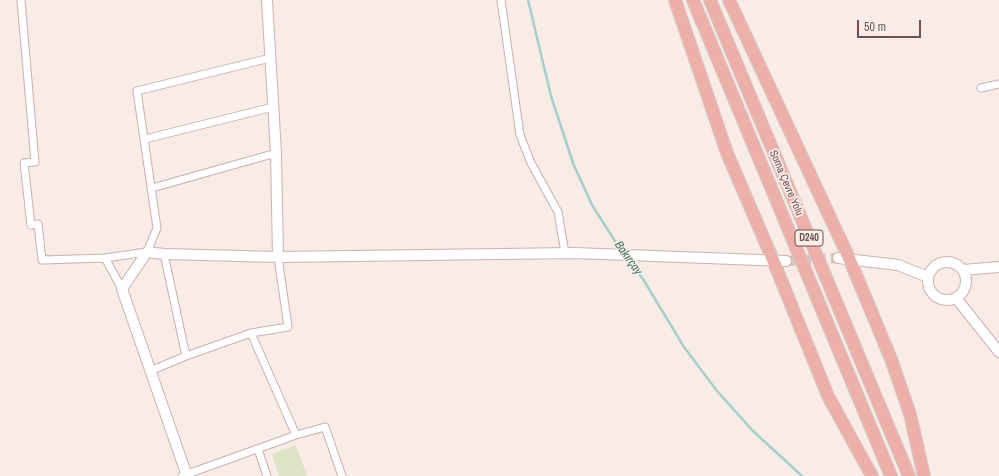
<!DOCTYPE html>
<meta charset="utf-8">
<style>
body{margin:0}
#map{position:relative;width:999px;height:476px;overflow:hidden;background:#f9ebe5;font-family:"Archivo Narrow",sans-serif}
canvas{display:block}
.scale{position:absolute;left:857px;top:20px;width:64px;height:18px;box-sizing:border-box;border:2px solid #6e4e4e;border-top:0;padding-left:5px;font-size:12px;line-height:14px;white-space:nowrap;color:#6e4e4e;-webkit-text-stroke:3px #fcf0eb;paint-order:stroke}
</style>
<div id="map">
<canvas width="999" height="476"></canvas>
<div class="scale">50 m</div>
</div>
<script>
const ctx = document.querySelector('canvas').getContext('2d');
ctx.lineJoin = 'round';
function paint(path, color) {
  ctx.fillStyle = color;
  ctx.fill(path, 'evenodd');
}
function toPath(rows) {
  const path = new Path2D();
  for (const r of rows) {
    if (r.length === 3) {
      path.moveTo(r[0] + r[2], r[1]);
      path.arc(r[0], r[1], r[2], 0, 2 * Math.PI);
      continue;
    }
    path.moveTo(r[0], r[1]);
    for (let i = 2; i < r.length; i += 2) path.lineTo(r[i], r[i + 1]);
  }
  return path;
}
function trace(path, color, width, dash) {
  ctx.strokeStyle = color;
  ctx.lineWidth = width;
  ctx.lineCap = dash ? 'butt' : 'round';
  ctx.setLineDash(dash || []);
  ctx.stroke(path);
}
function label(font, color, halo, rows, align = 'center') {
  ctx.font = font + ' "Archivo Narrow",sans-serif';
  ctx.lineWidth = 3.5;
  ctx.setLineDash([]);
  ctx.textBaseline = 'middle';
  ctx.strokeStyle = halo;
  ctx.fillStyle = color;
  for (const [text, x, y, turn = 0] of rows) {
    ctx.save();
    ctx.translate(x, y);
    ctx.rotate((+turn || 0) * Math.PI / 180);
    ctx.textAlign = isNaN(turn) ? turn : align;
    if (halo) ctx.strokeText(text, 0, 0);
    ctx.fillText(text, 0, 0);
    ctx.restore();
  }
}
paint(toPath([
 [296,445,307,476,279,476,272,454]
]), '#dde4c6');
trace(toPath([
 [528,0,551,96,573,163,592,205,622,252],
 [626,258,643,279,684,347,717,391,753,431,802,476]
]), '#a4d0c8', 2.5);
trace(toPath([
 [786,261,838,258]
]), '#d6c4bf', 10, [10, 5]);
const minor = toPath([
 [21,0,35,162,24,163,31,225,38,224,42,260,105,258],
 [501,0,520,135,531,163,558,212,565,253],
 [981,88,999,84],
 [145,139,273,107],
 [152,188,276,153],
 [122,289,105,258,147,252,157,228,137,91,270,58],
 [186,356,251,333,288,327,278,257],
 [150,371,186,356,164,254],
 [296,435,325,427,342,476],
 [258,449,267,476],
 [182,476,296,435,251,333]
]);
const secondary = toPath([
 [267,0,276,153,278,257],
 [838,258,898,265,928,277],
 [947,281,19],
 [963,270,999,267],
 [956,298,999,352],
 [187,476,122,289,147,252,164,254,278,257,574,253,786,261]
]);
const trunk = toPath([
 [675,0,727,153,773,260,828,396,872,476],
 [693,0,891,476],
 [710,0,909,476],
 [729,0,849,258,891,359,910,414,924,476]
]);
trace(minor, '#c8b0ad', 9);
trace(secondary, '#cdb1ae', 12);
trace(trunk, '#d4caca', 14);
trace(minor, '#fff', 7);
trace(secondary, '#fff', 10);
trace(trunk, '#edb0a8', 12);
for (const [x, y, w] of [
 [809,238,28]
]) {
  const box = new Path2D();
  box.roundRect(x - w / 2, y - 8, w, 16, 3);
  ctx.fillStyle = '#fcf0eb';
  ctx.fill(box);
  trace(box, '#6e4e4e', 1);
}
label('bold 10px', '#6e4e4e', null, [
 ["D240",809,238]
]);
label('11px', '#6e4e4e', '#fcf0eb', [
 ["Soma Çevre Yolu",786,183,67]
]);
label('italic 12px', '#44726a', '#fcf0eb', [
 ["Bakırçay",628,258,54]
]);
</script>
